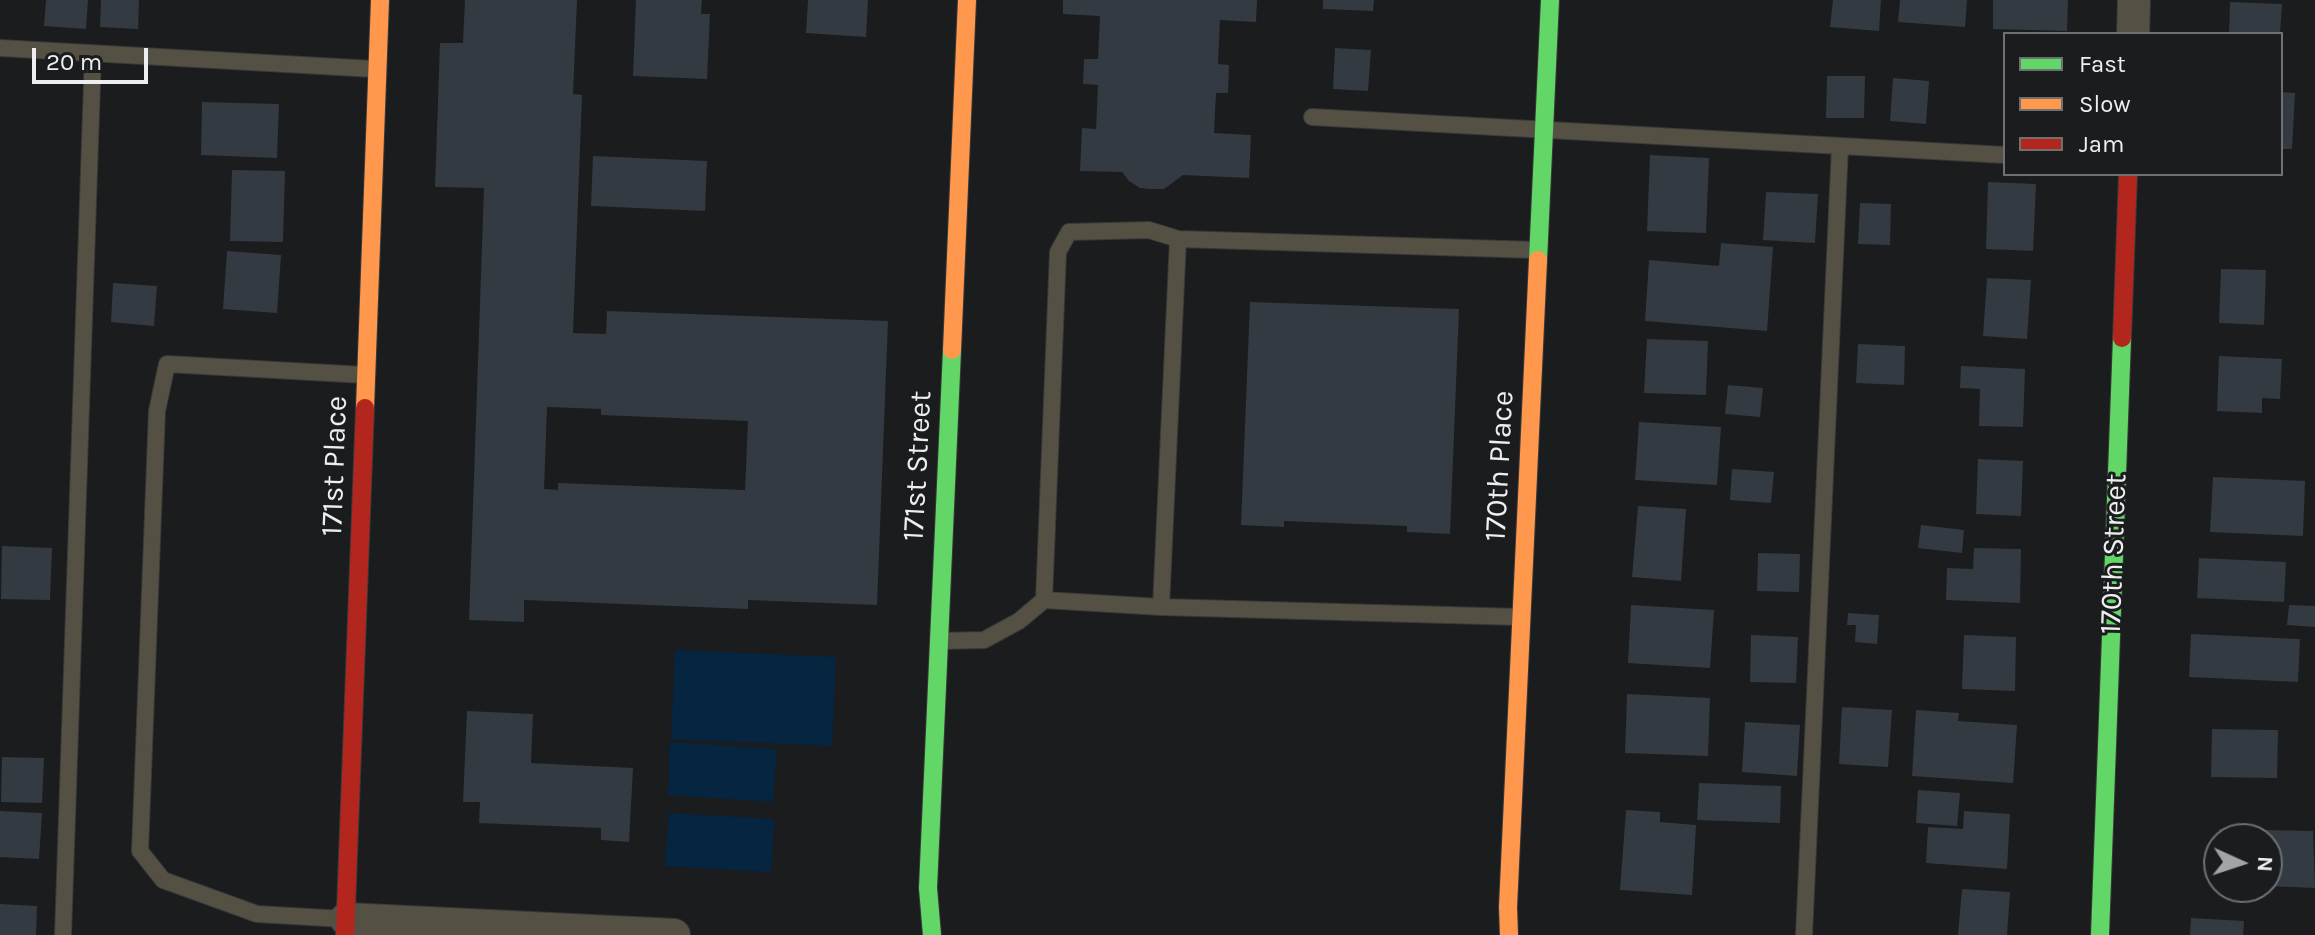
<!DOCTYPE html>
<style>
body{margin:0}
#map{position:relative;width:2315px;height:935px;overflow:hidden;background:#1b1c1d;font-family:Karla,sans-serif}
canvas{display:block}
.legend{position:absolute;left:2003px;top:32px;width:280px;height:144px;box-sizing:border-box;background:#1a1c1e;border:2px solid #6e7072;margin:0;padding:10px 14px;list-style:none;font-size:24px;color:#eceeef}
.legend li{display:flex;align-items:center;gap:16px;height:40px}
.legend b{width:40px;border:2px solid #6e7072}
.north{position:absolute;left:2203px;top:823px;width:80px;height:80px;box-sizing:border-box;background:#1a1c1e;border:2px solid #6e7072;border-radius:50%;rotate:93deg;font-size:22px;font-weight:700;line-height:32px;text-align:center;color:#eceeef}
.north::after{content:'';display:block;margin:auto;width:28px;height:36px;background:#a3a4a6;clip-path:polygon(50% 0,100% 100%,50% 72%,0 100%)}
.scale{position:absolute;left:32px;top:48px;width:116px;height:36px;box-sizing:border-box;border:4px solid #eceeef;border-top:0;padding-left:10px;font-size:24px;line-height:28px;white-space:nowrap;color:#eceeef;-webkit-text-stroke:6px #1a1c1e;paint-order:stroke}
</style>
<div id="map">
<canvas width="2315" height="935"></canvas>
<ul class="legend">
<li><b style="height:10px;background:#63d668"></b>Fast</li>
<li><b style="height:10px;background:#ff974d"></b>Slow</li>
<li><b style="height:10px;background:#b3261e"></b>Jam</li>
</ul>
<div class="north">N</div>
<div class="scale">20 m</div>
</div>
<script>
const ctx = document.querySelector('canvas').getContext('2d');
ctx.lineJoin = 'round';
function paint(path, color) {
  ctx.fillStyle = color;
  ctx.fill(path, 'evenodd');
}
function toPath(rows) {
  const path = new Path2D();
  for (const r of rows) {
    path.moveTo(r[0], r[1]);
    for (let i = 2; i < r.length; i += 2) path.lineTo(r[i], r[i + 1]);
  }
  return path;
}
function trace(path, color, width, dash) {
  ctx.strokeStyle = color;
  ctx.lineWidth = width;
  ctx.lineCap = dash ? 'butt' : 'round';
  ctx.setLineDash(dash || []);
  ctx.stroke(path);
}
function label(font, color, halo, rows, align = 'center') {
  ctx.font = font + ' Karla,sans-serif';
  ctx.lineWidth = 6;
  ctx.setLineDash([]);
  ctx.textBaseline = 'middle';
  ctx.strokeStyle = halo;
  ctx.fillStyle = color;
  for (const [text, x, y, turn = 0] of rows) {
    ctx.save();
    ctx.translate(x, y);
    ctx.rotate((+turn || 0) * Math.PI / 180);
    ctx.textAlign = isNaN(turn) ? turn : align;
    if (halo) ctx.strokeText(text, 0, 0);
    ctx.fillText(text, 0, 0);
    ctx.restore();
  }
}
paint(toPath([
 [675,650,836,657,832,746,671,739],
 [670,742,777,749,773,802,668,795],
 [669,813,774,819,771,872,665,866]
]), '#052541');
paint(toPath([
 [46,0,88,0,86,29,44,26],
 [101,0,139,0,138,29,100,27],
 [465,0,577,0,573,94,582,95,573,333,606,334,607,311,888,321,877,605,748,600,748,609,524,600,524,622,469,620,484,188,435,187,440,43,463,43],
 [547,407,601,409,601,415,748,421,745,490,558,483,558,490,544,489],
 [636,0,702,0,701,14,710,14,707,79,633,76],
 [808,0,868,0,866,37,806,33],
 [1063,0,1257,0,1256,22,1220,20,1218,64,1229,65,1228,93,1216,93,1214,133,1251,135,1249,178,1183,175,1164,189,1151,189,1140,188,1129,181,1122,172,1080,171,1082,128,1096,129,1098,85,1083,84,1084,59,1098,59,1100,16,1063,14],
 [1323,0,1374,0,1373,11,1323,9],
 [1833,0,1881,0,1879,31,1830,27],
 [1900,0,1967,0,1965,27,1898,22],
 [1993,0,2068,0,2067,31,1993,29],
 [2230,2,2282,4,2280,34,2229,34],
 [1335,48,1371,50,1368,91,1333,89],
 [1827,76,1865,76,1864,118,1826,118],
 [1893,78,1929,81,1926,124,1890,121],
 [2281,92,2295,93,2292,149,2281,149],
 [202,102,279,104,277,158,201,155],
 [1650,155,1709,158,1706,233,1647,231],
 [593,156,707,161,705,211,591,206],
 [232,170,285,171,283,242,230,241],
 [1988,182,2036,184,2033,251,1986,249],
 [1766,192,1818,194,1815,243,1763,240],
 [1860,203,1891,204,1890,245,1858,244],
 [1721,243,1773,247,1767,331,1645,321,1649,260,1719,266],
 [227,251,281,255,277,313,223,309],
 [2221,269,2266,270,2264,325,2219,323],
 [1987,278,2031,280,2027,339,1983,336],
 [113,283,157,286,154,326,111,322],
 [1250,302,1459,309,1450,534,1407,532,1407,526,1284,521,1284,527,1241,525],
 [1647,339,1708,341,1706,395,1644,393],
 [1858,344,1905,346,1904,385,1856,383],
 [2219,356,2282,359,2280,399,2262,398,2262,413,2217,411],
 [1961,366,2025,369,2023,427,1979,426,1980,389,1960,388],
 [1728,385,1763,388,1760,417,1725,414],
 [1639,422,1721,427,1717,485,1635,480],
 [1978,459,2023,461,2021,516,1976,514],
 [1732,469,1774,472,1771,503,1730,500],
 [2213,477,2305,481,2303,536,2210,532],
 [1638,506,1686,509,1681,581,1632,577],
 [1921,525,1964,530,1962,553,1918,548],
 [2,546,52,548,50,600,1,599],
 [1974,548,2021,549,2020,603,1946,600,1947,568,1973,569],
 [1758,553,1800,554,1799,592,1757,591],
 [2199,558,2286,562,2284,602,2197,598],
 [1631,605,1714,610,1710,668,1628,663],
 [2289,605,2315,606,2315,627,2287,625],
 [1848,613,1879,615,1877,644,1855,642,1856,625,1847,625],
 [2191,634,2300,639,2298,682,2189,677],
 [1751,635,1798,637,1796,683,1750,682],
 [1964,635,2016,637,2015,691,1962,689],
 [1627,694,1710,698,1708,756,1625,753],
 [1842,707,1892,710,1888,767,1839,764],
 [1916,710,1959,713,1958,721,2017,725,2013,783,1912,776],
 [467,711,533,714,531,763,633,768,629,842,601,840,601,828,479,823,480,802,463,802],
 [1745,722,1800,725,1797,776,1742,772],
 [2212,729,2278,730,2277,778,2211,777],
 [2,757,44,758,42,803,1,802],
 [1699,783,1781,786,1780,823,1697,820],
 [1918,790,1960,793,1957,826,1916,823],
 [1626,810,1660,812,1660,822,1696,825,1692,895,1620,890],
 [0,811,42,813,39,859,0,857],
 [1964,811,2010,814,2007,869,1926,863,1928,827,1963,829],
 [2219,829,2313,831,2315,888,2267,886,2267,839,2219,839],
 [1962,889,2010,892,2007,935,1958,935],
 [0,904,37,906,36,935,0,935],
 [2191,918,2244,921,2243,935,2190,935]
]), '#333a41');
const lane = toPath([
 [0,48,374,69],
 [1312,117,2005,155],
 [1178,239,1536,250],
 [1044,600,1161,607],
 [940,641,984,640,1019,621,1044,600,1058,252,1069,232,1149,230,1178,239,1161,607,1519,617],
 [344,919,257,914,163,880,140,851,157,411,167,364,365,375],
 [63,935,93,54],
 [1804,935,1840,146]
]);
const street = toPath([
 [2133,34,2134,0],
 [346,919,674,935]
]);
const fast = toPath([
 [1538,260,1550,0],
 [932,935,928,888,952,350],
 [2100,935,2122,338]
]);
const slow = toPath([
 [952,350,967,0],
 [365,408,380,0],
 [1509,935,1508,907,1538,260]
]);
const jam = toPath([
 [2122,338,2128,174],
 [345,935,365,408]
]);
trace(lane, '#38393a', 18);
trace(street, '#38393a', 34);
trace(fast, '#38393a', 20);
trace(slow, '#38393a', 20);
trace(jam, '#38393a', 20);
trace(lane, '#555044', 16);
trace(street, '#555044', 32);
trace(fast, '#63d668', 18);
trace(slow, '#ff974d', 18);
trace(jam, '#b3261e', 18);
label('30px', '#eceeef', '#1a1c1e', [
 ["171st Place",335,466,-88],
 ["171st Street",918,466,-87],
 ["170th Place",1500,466,-87],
 ["170th Street",2114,554,-88]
]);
</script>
